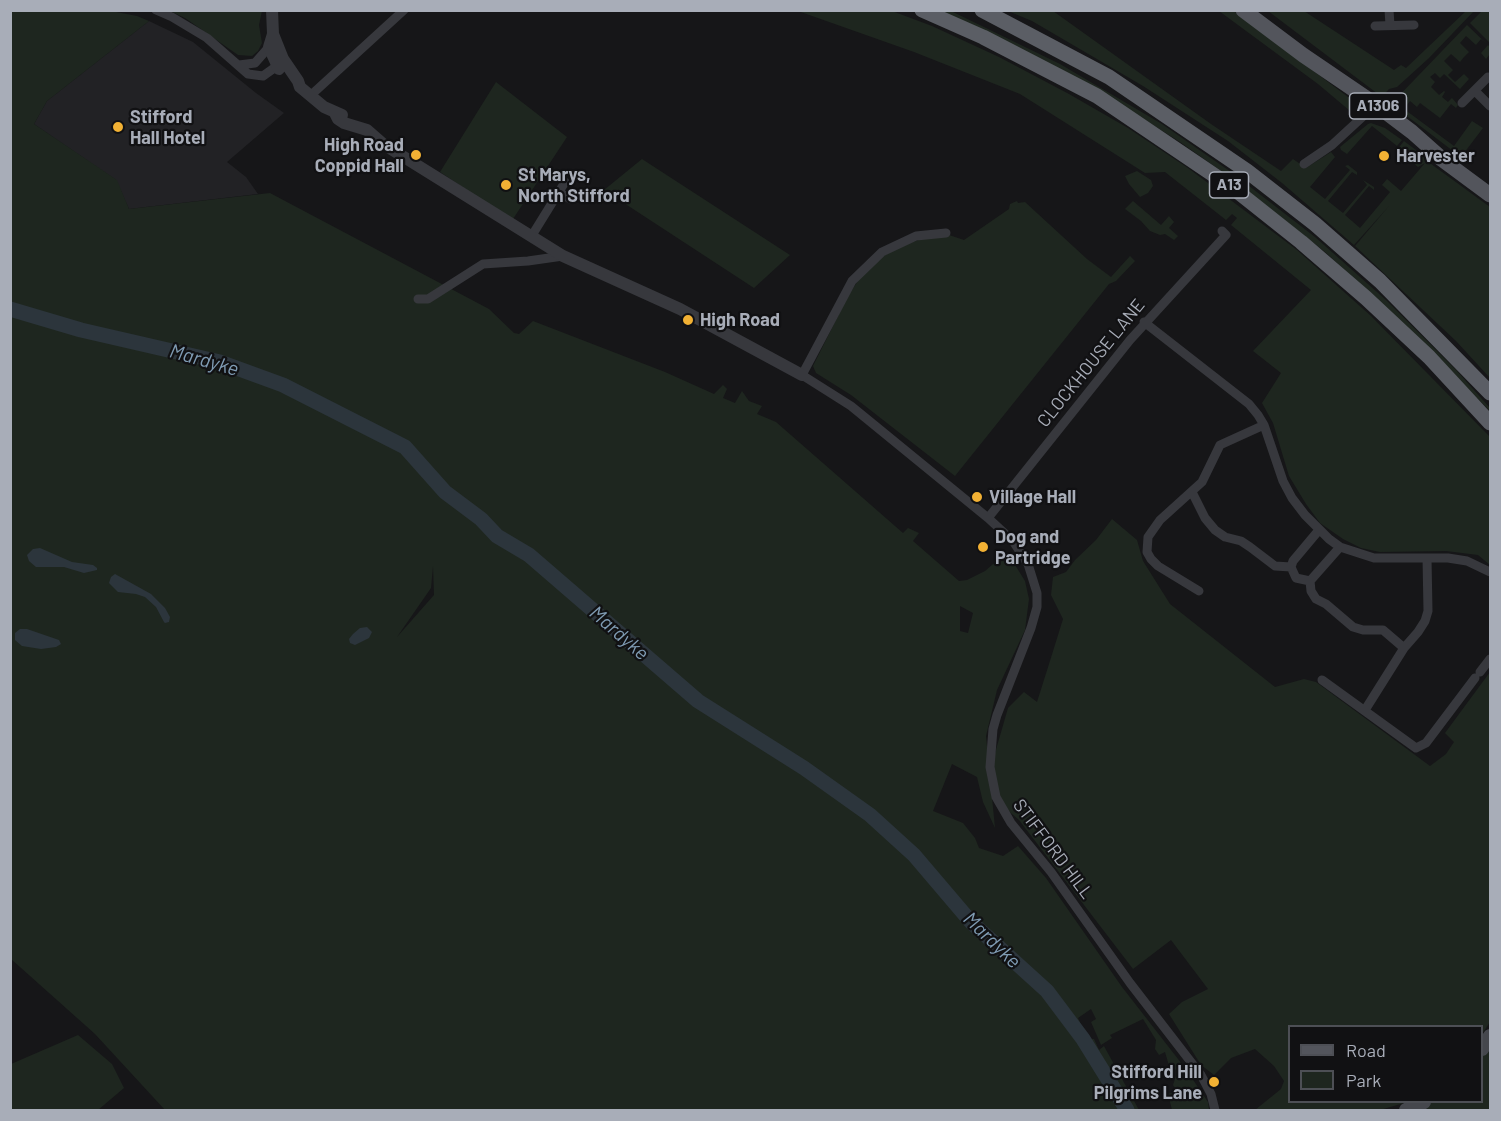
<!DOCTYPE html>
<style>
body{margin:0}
#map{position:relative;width:1501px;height:1121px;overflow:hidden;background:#161618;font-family:Barlow,sans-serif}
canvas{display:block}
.frame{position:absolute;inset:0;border:12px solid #a8adb8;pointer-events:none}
.legend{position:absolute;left:1288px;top:1025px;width:195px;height:78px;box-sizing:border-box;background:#111113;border:2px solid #4d4f55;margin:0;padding:8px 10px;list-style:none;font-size:18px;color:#a8adb8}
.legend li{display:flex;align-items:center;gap:12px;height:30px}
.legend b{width:30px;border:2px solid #4d4f55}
</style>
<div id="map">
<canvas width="1501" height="1121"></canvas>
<div class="frame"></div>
<ul class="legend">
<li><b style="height:8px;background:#53555c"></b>Road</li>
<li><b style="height:16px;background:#1e261f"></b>Park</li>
</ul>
</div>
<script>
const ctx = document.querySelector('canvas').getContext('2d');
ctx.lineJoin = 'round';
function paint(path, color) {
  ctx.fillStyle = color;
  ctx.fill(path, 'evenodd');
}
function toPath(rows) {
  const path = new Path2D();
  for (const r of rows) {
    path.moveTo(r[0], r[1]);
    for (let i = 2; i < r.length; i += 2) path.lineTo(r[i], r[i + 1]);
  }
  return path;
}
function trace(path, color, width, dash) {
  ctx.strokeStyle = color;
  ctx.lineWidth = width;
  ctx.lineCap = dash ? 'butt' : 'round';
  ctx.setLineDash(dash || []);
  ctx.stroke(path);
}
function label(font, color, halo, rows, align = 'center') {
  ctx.font = font + ' Barlow,sans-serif';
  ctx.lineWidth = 4.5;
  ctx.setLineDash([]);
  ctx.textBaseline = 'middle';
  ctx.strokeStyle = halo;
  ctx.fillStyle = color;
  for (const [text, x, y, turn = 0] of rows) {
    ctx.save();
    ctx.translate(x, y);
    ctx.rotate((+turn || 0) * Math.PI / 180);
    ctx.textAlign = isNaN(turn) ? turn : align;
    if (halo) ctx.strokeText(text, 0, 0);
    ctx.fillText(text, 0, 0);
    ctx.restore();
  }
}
paint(toPath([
 [149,21,193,42,256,93,284,113,227,162,246,177,258,194,129,209,116,180,34,124,47,101]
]), '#222225');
paint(toPath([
 [11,11,111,11,137,16,149,21,47,101,34,124,117,180,129,209,270,193,489,309,514,333,519,334,533,321,665,372,714,394,723,385,727,389,723,398,735,403,742,391,749,401,762,406,757,414,776,422,903,533,908,528,919,533,913,541,959,581,967,580,985,571,1007,552,1025,581,1029,599,1025,630,997,690,986,736,995,828,983,802,977,777,952,764,933,811,963,823,975,838,979,848,1003,856,1018,846,1046,878,1122,987,1185,1068,1208,1102,1209,1110,1172,1110,1168,1094,1177,1091,1173,1085,1178,1070,1170,1069,1165,1052,1159,1055,1155,1049,1156,1040,1143,1019,1110,1035,1112,1038,1101,1045,1091,1022,1096,1019,1091,1009,1078,1018,1119,1110,165,1110,95,1034,11,959],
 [433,566,434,595,397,637,431,588],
 [960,606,973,613,968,633,960,631],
 [170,11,262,11,259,25,262,43,258,51,252,56,238,55,185,18],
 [798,11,892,11,932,26,999,57,1069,94,1128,128,1188,168,1297,250,1371,316,1490,437,1490,565,1478,555,1446,551,1380,552,1361,548,1343,539,1320,523,1306,504,1289,476,1273,423,1262,403,1281,373,1253,351,1311,290,1231,225,1237,218,1232,214,1226,220,1165,172,1145,173,1020,94,914,52],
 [937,11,951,11,1060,64,1162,124,1231,172,1315,237,1386,300,1457,371,1490,408,1490,411,1395,316,1325,252,1231,178,1180,142,1121,105],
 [1008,11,1053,11,1211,124,1281,171,1293,159,1306,168,1331,152,1335,157,1310,187,1325,199,1350,170,1345,166,1348,165,1357,172,1357,175,1352,172,1328,201,1343,213,1367,185,1363,180,1374,187,1374,190,1369,186,1345,215,1360,228,1390,192,1382,185,1387,179,1401,191,1425,163,1418,167,1402,154,1400,155,1396,151,1404,141,1428,159,1427,161,1490,207,1490,378,1456,341,1355,246,1389,206,1354,245,1282,183,1228,141,1143,86,1032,21],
 [1219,11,1234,11,1352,100,1359,108,1356,116,1318,84],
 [1268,11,1304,11,1394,70,1401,65,1406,68,1466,11,1474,11,1429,58,1397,87,1389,89,1382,97],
 [1482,11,1490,11,1490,43,1470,23],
 [1467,25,1490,47,1490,54,1486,59,1481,53,1488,45,1481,39,1476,45,1466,36,1460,43,1469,52,1464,57,1460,62,1451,54,1444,61,1453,70,1448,75,1455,82,1464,74,1469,79,1460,89,1444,74,1440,78,1435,73,1430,77,1435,82,1431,87,1439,95,1444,91,1445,92,1442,97,1448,102,1452,98,1458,105,1456,108,1451,104,1440,118,1420,103,1417,107,1410,101,1404,109,1454,146,1472,121,1483,128,1461,157,1391,104],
 [496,82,567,137,513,219,491,206,440,172],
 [1371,123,1385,128,1402,140,1397,146,1372,126,1347,154,1341,150,1340,147,1368,124],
 [642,159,790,255,754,288,604,190],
 [1137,171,1151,180,1153,186,1148,193,1140,197,1129,184,1125,176],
 [1017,201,1018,203,1025,202,1087,259,1111,277,1130,256,1135,261,1116,281,1109,284,955,476,851,395,816,373,813,366,848,296,863,273,883,256,906,244,925,238,949,235,964,240,1009,209,1010,204],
 [1133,201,1161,225,1169,216,1174,222,1169,228,1178,236,1174,240,1165,234,1160,235,1150,231,1141,221,1125,209],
 [1112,519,1137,540,1143,561,1170,604,1275,687,1304,679,1316,682,1430,766,1446,754,1454,742,1445,733,1490,672,1490,1022,1482,1034,1482,1026,1290,1026,1290,1102,1406,1102,1404,1103,1380,1110,1255,1110,1281,1089,1284,1081,1274,1066,1255,1049,1231,1058,1214,1075,1201,1065,1169,1014,1182,1002,1208,989,1171,940,1133,969,1019,820,1005,808,996,787,993,760,1008,708,1024,692,1037,702,1049,664,1063,619,1051,595,1053,577,1066,572,1075,560,1096,540],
 [1490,1029,1490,1110,1418,1110,1426,1102,1482,1102,1482,1039],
 [78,1035,112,1064,124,1088,98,1110,11,1110,11,1064],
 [1089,1039,1094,1039,1099,1050,1104,1046,1139,1110,1129,1110,1099,1061]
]), '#1e261f');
paint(toPath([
 [40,548,72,562,93,565,97,568,97,570,84,573,64,567,36,567,29,561,27,555,33,549],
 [115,574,151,594,165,608,170,617,169,622,165,623,164,622,156,607,145,597,136,594,118,592,109,583,111,577],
 [367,627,372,632,369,638,355,645,350,643,349,639,353,634,360,628],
 [27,629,59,640,61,644,56,647,41,649,22,646,15,640,15,633,20,629]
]), '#2c353c');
trace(toPath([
 [10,309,81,330,220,362,283,385,405,447,445,492,481,519,497,536,529,555,698,701,804,768,870,815,914,855,971,922,1047,991,1083,1039,1127,1110]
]), '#2c353c', 15);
trace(toPath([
 [156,10,172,17,207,38,248,74,263,76,277,66,280,60],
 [1389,10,1390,25],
 [1375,26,1414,25],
 [239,65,255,63,269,47],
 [1475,91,1490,106],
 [310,96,404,10],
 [1462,103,1488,77],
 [1304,164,1332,145,1370,110],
 [559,192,570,199],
 [946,233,916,236,882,252,852,281,802,375,851,406,988,518,1013,541,1028,564,1037,593,1037,607,1031,628,997,715,993,729,990,767,996,797,1011,823,1051,872,1130,983,1201,1075,1211,1094,1215,1110],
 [531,237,565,182],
 [418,299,428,299,483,264,528,261,563,256],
 [1144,322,1249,404,1258,415,1264,425,1283,481,1292,498,1305,515,1329,539,1340,547,1374,558,1448,558,1467,561,1490,572],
 [1192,492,1205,518,1215,530,1225,537,1241,541,1250,547,1275,566,1291,567,1296,578,1310,581,1311,591,1316,599,1326,604,1353,627,1363,630,1383,630,1404,648],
 [988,518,1130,340,1226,235,1222,231],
 [1291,567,1293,561,1319,530],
 [1310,581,1340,547],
 [1199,591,1158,566,1151,559,1147,552,1148,537,1160,520,1202,482,1220,445,1264,425],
 [1480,672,1490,659],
 [1322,680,1416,748,1426,743,1475,678],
 [1365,710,1404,648,1418,632,1425,621,1428,611,1427,558]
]), '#37383d', 9);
trace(toPath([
 [272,10,273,34,269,47,279,69],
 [273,34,283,59,298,81,300,87,324,107,342,115],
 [335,113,338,119,344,123,367,130,383,144,563,256,680,309,802,375]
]), '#37383d', 12);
trace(toPath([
 [1482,1049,1490,1036],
 [1406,1110,1424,1102]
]), '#45474d', 14);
trace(toPath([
 [1243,10,1303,55,1375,104,1412,132,1448,164],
 [1440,158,1490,195]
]), '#53555c', 15);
trace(toPath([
 [922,10,983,37,1097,96,1233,188,1301,242,1366,298,1429,357,1490,423],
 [982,10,1109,77,1247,171,1315,224,1380,281,1490,393]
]), '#5b5e65', 15);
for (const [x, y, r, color] of [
 [118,127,6,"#f2b134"],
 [416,155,6,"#f2b134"],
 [1384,156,6,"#f2b134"],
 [506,185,6,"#f2b134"],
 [688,320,6,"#f2b134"],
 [977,497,6,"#f2b134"],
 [983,547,6,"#f2b134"],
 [1214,1082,6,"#f2b134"]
]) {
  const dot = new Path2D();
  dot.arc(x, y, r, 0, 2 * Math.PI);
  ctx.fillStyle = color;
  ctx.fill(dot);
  trace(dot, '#111113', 2);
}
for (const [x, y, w] of [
 [1378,106,57],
 [1229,185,39]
]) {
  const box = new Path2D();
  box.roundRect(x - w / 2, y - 13, w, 26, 4.5);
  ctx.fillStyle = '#111113';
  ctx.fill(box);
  trace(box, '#a8adb8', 1.5);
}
label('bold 16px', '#a8adb8', null, [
 ["A1306",1378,106],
 ["A13",1229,185]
]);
label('bold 18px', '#a8adb8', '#111113', [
 ["Stifford",130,117],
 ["Hall Hotel",130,138],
 ["High Road",404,145,"right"],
 ["Coppid Hall",404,166,"right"],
 ["Harvester",1396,156],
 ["St Marys,",518,175],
 ["North Stifford",518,196],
 ["High Road",700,320],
 ["Village Hall",989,497],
 ["Dog and",995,537],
 ["Partridge",995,558],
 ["Stifford Hill",1202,1072,"right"],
 ["Pilgrims Lane",1202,1093,"right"]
], 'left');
label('18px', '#a8adb8', '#111113', [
 ["CLOCKHOUSE LANE",1091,363,-51],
 ["STIFFORD HILL",1053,849,53]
]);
label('italic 20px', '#7f9bb3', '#111113', [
 ["Mardyke",204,360,16],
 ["Mardyke",619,633,41],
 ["Mardyke",992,940,44]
]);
</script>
